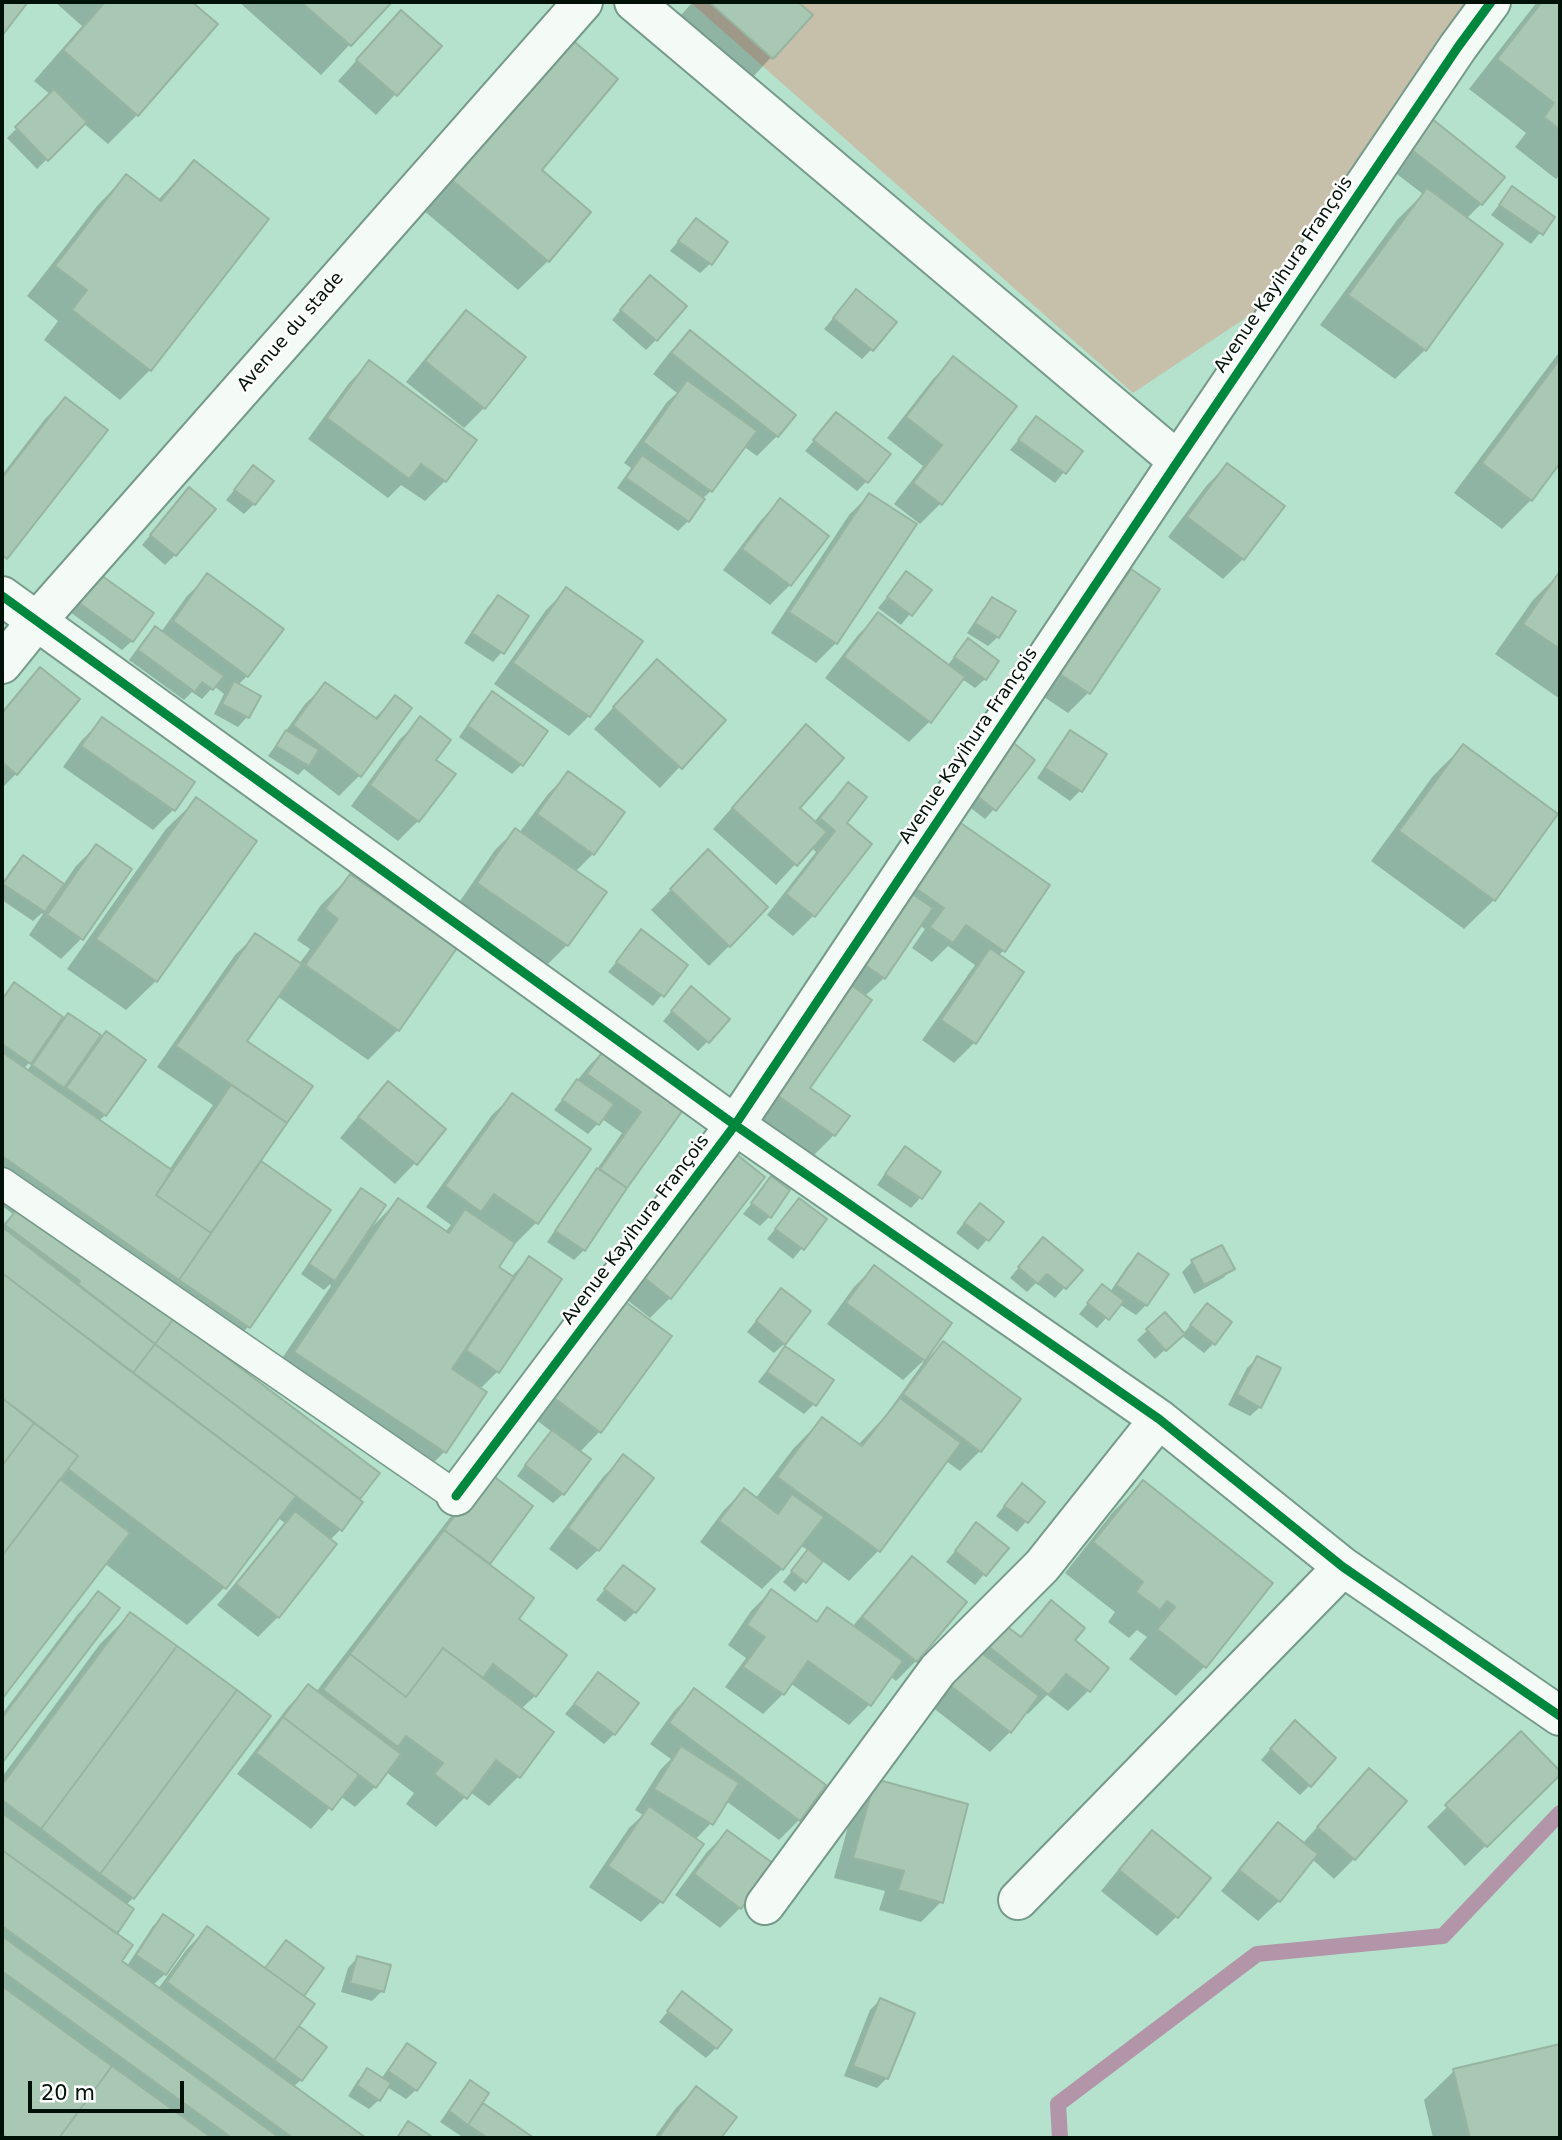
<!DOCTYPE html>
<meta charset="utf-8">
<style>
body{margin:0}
#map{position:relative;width:1562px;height:2140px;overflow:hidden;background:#b5e2cc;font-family:"DejaVu Sans",sans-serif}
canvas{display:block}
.frame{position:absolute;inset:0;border:4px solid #001208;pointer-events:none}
.scale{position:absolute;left:28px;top:2081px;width:156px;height:32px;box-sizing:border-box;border:4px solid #001208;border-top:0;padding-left:9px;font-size:21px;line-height:24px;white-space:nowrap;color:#001208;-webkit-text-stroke:5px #fff;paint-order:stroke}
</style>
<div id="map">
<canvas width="1562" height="2140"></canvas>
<div class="frame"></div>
<div class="scale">20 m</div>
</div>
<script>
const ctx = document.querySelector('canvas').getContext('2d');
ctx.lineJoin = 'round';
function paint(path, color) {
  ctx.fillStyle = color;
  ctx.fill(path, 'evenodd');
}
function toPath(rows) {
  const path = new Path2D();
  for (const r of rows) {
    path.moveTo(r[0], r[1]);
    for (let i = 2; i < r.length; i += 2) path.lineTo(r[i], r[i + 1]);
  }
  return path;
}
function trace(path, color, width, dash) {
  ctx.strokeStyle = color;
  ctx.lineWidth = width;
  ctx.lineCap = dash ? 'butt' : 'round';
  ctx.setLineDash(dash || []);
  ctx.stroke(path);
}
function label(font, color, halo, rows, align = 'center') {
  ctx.font = font + ' "DejaVu Sans",sans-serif';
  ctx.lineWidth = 5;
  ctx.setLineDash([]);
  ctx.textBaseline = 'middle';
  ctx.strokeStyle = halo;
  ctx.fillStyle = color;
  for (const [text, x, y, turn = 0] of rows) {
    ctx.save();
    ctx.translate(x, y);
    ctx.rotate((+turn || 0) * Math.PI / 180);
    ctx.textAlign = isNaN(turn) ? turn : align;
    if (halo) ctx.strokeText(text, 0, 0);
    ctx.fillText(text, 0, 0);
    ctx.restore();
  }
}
paint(toPath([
 [690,2,1479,2,1274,299,1133,393]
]), '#c6bfaa');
paint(toPath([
 [55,2,190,2,215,24,137,115,108,144,83,123,37,169,7,138,51,95,34,81,82,26],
 [239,2,390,2,321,75],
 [693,2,796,2,810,15,752,78,681,15],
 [1537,2,1560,2,1560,175,1556,179,1515,147,1526,133,1469,89],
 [381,33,439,47,376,115,338,81],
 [540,69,539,171,548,261,518,290,423,210],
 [1411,140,1481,204,1466,219,1425,350,1395,379,1320,325,1397,220,1423,194,1389,168],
 [194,162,267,219,150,370,120,400,44,340,58,321,27,296,97,206,126,176,157,201],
 [1512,188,1553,217,1531,244,1491,215],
 [696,220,710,264,700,273,670,251],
 [640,287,656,340,646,350,612,320],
 [856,291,872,349,862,359,824,329],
 [466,313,484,408,464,428,406,382,446,333],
 [690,332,793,415,777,436,757,456,743,446,711,491,702,499,688,521,678,531,617,488,631,468,624,463,667,402,677,393,653,374,670,352],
 [1560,351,1560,460,1531,500,1502,529,1454,493],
 [953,359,1015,407,940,504,920,524,894,504,923,466,887,438,933,379],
 [369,362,445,481,425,501,401,485,388,498,308,439,349,383],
 [65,399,5,557,2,561,2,475,45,419],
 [836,414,867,481,857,491,805,451],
 [1036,419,1081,451,1055,483,1010,450],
 [1227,465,1243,559,1223,579,1168,537,1207,485],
 [253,467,254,504,244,514,226,500],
 [869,495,836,643,816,663,771,633,849,515],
 [180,499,175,555,165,565,142,545],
 [781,500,790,585,770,605,723,570,761,520],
 [1131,571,1088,693,1068,713,1041,695,1111,591],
 [907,573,929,590,901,625,878,608],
 [1560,573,1560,699,1495,654,1533,600],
 [208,576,247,676,238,685,259,697,247,717,238,727,214,714,224,694,214,686,202,699,192,692,184,700,129,660,145,638,155,628,161,632,187,596],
 [89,585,132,641,122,650,70,612],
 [566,590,589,716,569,736,494,684,546,610],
 [498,597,502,652,493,662,464,643,488,607],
 [992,599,998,637,988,646,967,633,983,609],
 [878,615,947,666,968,640,985,679,975,688,962,679,929,722,909,742,825,678,858,635],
 [40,669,16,774,2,788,2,711],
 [637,681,723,720,660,788,594,729],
 [326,684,374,719,395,697,359,776,339,796,304,769,298,775,268,756,305,704],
 [492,693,522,764,512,774,459,737,482,703],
 [421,719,433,760,418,821,398,841,351,806,400,739],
 [102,720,173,810,153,830,63,767,82,740],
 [1070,732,1080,791,1070,801,1037,778,1061,742],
 [1463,746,1494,900,1464,929,1371,861,1433,776],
 [786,747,798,808,814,822,828,805,848,785,844,823,870,844,813,916,793,936,767,915,816,852,811,847,776,885,713,829],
 [1001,753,994,809,985,819,963,802],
 [568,774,593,854,575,872,567,945,547,965,458,904,495,850,515,830,519,833,548,794],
 [196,800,156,981,126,1010,67,969,166,829],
 [932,839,1003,951,998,956,974,1043,954,1063,922,1040,975,965,948,946,932,962,912,948,925,929,919,925,884,978,864,997,807,1088,847,1116,834,1135,814,1155,745,1107],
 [96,846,130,869,81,939,61,959,29,935,43,914,42,913,33,921,2,900,2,883,13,867,23,857,63,885,76,866],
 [688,872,729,946,709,966,651,910],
 [350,876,398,1030,368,1060,277,996,245,1042,310,1087,259,1162,329,1210,248,1327,221,1355,377,1473,357,1499,340,1530,329,1541,278,1617,258,1637,217,1605,285,1523,277,1517,224,1588,187,1625,104,1563,2,1697,2,1225,13,1214,2,1206,2,997,14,985,56,1028,69,1015,93,1046,106,1033,105,1115,99,1121,169,1170,213,1105,157,1067,235,955,256,935,299,964,310,949,297,940,321,905],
 [32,1060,33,1062,27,1071,23,1069],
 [641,932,686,965,653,1006,608,972],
 [691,989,708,1041,698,1051,663,1021],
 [608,1046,686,1103,624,1189,584,1250,574,1260,547,1242,622,1133,602,1119,588,1134,554,1110,588,1067],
 [388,1083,415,1163,395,1184,340,1138,368,1104],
 [513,1095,589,1149,536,1223,516,1243,514,1242,497,1267,511,1277,529,1258,497,1372,480,1389,484,1392,444,1452,415,1482,266,1382,331,1286,330,1284,324,1290,301,1274,351,1200,361,1190,372,1227,398,1200,445,1232,451,1225,426,1207,492,1115],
 [906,1148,939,1172,920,1198,911,1208,877,1185,896,1158],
 [710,1171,670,1298,650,1318,617,1292],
 [772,1178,769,1217,760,1226,743,1214],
 [799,1200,825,1220,793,1259,767,1239],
 [970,1215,1002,1222,978,1250,956,1233],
 [1034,1249,1080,1270,1055,1298,1036,1283,1027,1292,1010,1278],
 [1138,1255,1167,1275,1146,1305,1136,1315,1119,1304,1097,1328,1079,1314,1093,1297,1110,1292,1128,1265],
 [1192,1262,1233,1268,1223,1278,1194,1294,1182,1272],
 [874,1267,950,1323,922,1361,924,1362,943,1343,1018,1399,980,1451,960,1471,946,1461,878,1551,849,1581,821,1560,795,1592,783,1582,809,1551,800,1545,782,1569,762,1589,700,1542,724,1510,744,1490,755,1499,793,1449,822,1419,858,1445,885,1416,923,1363,922,1362,903,1380,827,1324,854,1287],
 [781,1290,784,1344,774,1353,747,1332],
 [1207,1305,1214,1343,1204,1353,1181,1335,1155,1359,1137,1340,1164,1314,1183,1334],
 [600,1321,600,1431,579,1453,563,1494,553,1503,517,1476,542,1442,552,1432,530,1415],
 [785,1348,814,1404,804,1414,758,1382,776,1358],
 [1257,1358,1260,1407,1250,1416,1228,1405,1247,1368],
 [623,1457,652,1478,598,1550,577,1570,549,1549,603,1477],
 [1143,1482,1205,1666,1176,1696,1129,1659,1147,1637,1137,1630,1129,1638,1108,1622,1115,1612,1065,1573,1113,1512],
 [468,1494,531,1507,487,1565,535,1696,521,1709,518,1777,489,1806,470,1792,436,1827,406,1804,414,1793,386,1772,375,1787,355,1807,340,1796,311,1829,237,1774,288,1707,308,1686,316,1692],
 [1013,1495,1043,1502,1017,1532,996,1516],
 [977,1525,1006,1548,975,1585,946,1562],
 [912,1558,916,1661,896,1681,890,1676,869,1705,849,1725,790,1683,783,1694,763,1714,725,1687,746,1658,728,1645,751,1611,771,1591,814,1623,827,1610,852,1627,892,1579],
 [623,1567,635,1612,625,1622,596,1600],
 [98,1594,117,1608,2,1760,2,1714,78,1614],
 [1051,1603,1072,1640,1107,1668,1088,1691,1068,1711,1047,1695,1028,1714,1025,1712,1010,1732,990,1752,932,1707,959,1673,985,1648,1019,1638],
 [130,1614,133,1898,126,1905,114,1934,120,1961,127,1966,153,1926,163,1917,165,1974,153,1985,158,1989,187,1949,207,1928,264,1969,286,1942,321,1969,301,1996,292,2033,301,2080,293,2087,363,2138,2,2138,2,1777,100,1644],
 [598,1674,614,1734,604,1744,565,1714],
 [694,1691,799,1820,779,1840,726,1801,711,1823,695,1840,661,1902,641,1922,589,1887,629,1828,643,1815,635,1810,661,1769,671,1759,650,1744,674,1711],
 [1285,1732,1310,1785,1300,1795,1261,1760],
 [1521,1734,1560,1773,1465,1866,1427,1827],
 [1369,1770,1354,1859,1334,1879,1312,1859,1279,1901,1258,1921,1221,1891,1258,1845,1278,1824,1302,1844],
 [875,1781,941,1902,921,1922,879,1910,885,1891,834,1878,855,1801],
 [727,1832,740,1908,720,1928,675,1895,707,1852],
 [1152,1832,1177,1916,1157,1936,1101,1891,1132,1853],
 [357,1958,382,1991,372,2001,341,1992,348,1968],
 [682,1994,716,2048,706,2058,659,2022],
 [880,2000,887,2078,877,2088,844,2076,870,2010],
 [407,2045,416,2090,406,2099,387,2087,379,2100,369,2109,348,2096,358,2080,368,2071,381,2079,398,2055],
 [1560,2046,1560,2138,1433,2138,1424,2100,1454,2071],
 [470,2082,481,2103,532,2138,464,2138,440,2122,461,2092],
 [696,2088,734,2117,719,2138,654,2138,676,2108]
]), '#0003');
trace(toPath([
 [1060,2138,1058,2104,1257,1954,1443,1936,1560,1813]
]), '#b295a8', 16);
const building = toPath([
 [2,2,28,2,2,36,2,2],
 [105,2,192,2,218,24,138,116,63,50,105,2],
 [301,2,392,2,351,46,301,2],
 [709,2,798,2,813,15,773,59,709,2],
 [1542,2,1560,2,1560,130,1544,117,1554,103,1497,59,1542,2],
 [401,10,442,46,397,96,356,60,401,10],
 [570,38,618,79,542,170,591,212,549,262,451,179,570,38],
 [54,89,87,122,48,161,15,127,54,89],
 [1431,118,1505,177,1482,205,1408,147,1431,118],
 [194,160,269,219,151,371,72,310,87,290,55,266,126,174,161,201,194,160],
 [1512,186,1555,217,1543,235,1499,205,1512,186],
 [1427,188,1503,244,1426,351,1348,295,1427,188],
 [696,218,728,242,712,265,678,241,696,218],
 [650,275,687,306,657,341,620,310,650,275],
 [856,289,897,322,873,351,833,318,856,289],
 [466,310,526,357,485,409,425,361,466,310],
 [690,330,796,415,778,437,671,353,690,330],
 [953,356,1017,406,942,505,913,483,942,445,906,417,953,356],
 [1560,359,1560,463,1532,501,1482,463,1560,359],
 [369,360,477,440,446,482,421,464,409,479,327,418,369,360],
 [687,380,757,431,712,492,643,442,687,380],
 [65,397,108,430,7,559,2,555,2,478,65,397],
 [836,412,891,454,868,483,813,440,836,412],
 [1036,416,1083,451,1066,474,1018,440,1036,416],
 [642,455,705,499,689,522,626,478,642,455],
 [1227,463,1285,506,1244,560,1187,517,1227,463],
 [253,465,274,481,255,505,234,490,253,465],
 [189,487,216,509,176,556,150,535,189,487],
 [869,493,917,524,837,644,789,612,869,493],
 [780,498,829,536,791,586,742,549,780,498],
 [1131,569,1160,589,1090,694,1060,674,1131,569],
 [906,571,932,590,912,616,887,597,906,571],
 [1560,571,1560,649,1523,624,1560,571],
 [98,573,154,613,133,642,78,602,98,573],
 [207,573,284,629,248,677,173,621,207,573],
 [566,587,643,641,590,717,513,663,566,587],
 [498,595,529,616,504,654,472,633,498,595],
 [992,597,1016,611,999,638,975,623,992,597],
 [878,612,965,677,931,723,844,657,878,612],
 [155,626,224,676,213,690,202,682,195,692,138,650,155,626],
 [968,638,999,661,986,680,954,657,968,638],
 [657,659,726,720,682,769,613,707,657,659],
 [40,667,80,699,17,775,2,762,2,713,40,667],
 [234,681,261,696,249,718,222,704,234,681],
 [325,682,377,719,395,695,412,708,361,777,293,725,325,682],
 [492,691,548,731,523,766,468,726,492,691],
 [420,716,451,740,436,760,456,774,419,822,370,785,420,716],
 [102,717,195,782,175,811,81,746,102,717],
 [806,724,844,758,800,808,827,832,797,866,732,808,806,724],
 [286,730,319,750,309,766,276,746,286,730],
 [1070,730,1107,754,1082,792,1045,768,1070,730],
 [1011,741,1035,760,996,811,972,792,1011,741],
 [1463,744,1558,814,1495,901,1399,831,1463,744],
 [568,771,625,812,594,855,537,814,568,771],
 [848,782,867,797,847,823,872,844,815,917,786,894,835,831,820,818,848,782],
 [196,797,257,841,157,982,96,939,196,797],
 [952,817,1050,885,1005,952,966,925,953,943,930,927,944,908,907,882,952,817],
 [515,828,607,892,568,946,477,883,515,828],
 [96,844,132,869,83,940,47,915,96,844],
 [708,849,768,907,730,947,670,889,708,849],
 [23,855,64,884,45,912,3,884,23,855],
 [350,874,457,948,399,1031,305,965,338,919,325,909,350,874],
 [903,888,933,908,885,979,855,958,903,888],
 [641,929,688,965,664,997,616,962,641,929],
 [255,933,302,964,247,1041,313,1086,287,1123,176,1046,255,933],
 [990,948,1024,972,976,1044,941,1020,990,948],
 [841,978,872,1000,810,1088,850,1116,835,1136,764,1086,841,978],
 [14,982,63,1017,31,1064,2,1044,2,1000,14,982],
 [691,986,730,1019,709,1043,671,1011,691,986],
 [68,1013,101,1035,64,1088,32,1065,68,1013],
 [106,1031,146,1060,106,1116,66,1088,106,1031],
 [608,1044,688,1103,627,1188,600,1169,641,1112,587,1074,608,1044],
 [2,1052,172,1170,156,1195,211,1233,179,1280,2,1156,2,1052],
 [577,1079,614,1104,599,1125,562,1100,577,1079],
 [388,1081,446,1129,417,1165,358,1117,388,1081],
 [231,1085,287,1123,211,1233,156,1195,231,1085],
 [512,1093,591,1149,538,1224,494,1194,481,1212,445,1186,512,1093],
 [905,1146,941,1172,922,1199,885,1174,905,1146],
 [730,1149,765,1177,671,1299,636,1271,730,1149],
 [261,1161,331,1210,250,1328,179,1280,261,1161],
 [597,1168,627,1188,585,1251,555,1231,597,1168],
 [771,1176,790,1190,771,1218,751,1203,771,1176],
 [361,1188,386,1205,335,1281,309,1264,361,1188],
 [398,1198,449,1233,465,1209,515,1243,499,1267,514,1277,452,1369,487,1392,446,1453,294,1352,398,1198],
 [799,1198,827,1219,804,1250,775,1229,799,1198],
 [22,1202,174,1318,155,1344,78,1284,80,1281,5,1225,22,1202],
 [980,1203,1004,1222,989,1241,964,1223,980,1203],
 [2,1227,155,1344,133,1373,2,1273,2,1227],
 [1043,1237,1083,1270,1066,1289,1047,1274,1038,1284,1018,1267,1043,1237],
 [1222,1245,1235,1269,1204,1285,1191,1260,1222,1245],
 [1138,1253,1169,1274,1147,1306,1116,1285,1138,1253],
 [529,1256,562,1279,499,1373,466,1350,529,1256],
 [874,1265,952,1323,925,1361,846,1303,874,1265],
 [2,1273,296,1496,226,1589,68,1469,78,1456,2,1398,2,1273],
 [1102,1284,1124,1301,1109,1320,1087,1303,1102,1284],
 [781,1288,811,1311,785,1345,756,1321,781,1288],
 [620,1298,672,1336,601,1433,549,1394,620,1298],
 [1207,1303,1232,1322,1215,1345,1190,1325,1207,1303],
 [1165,1312,1185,1334,1166,1351,1146,1329,1165,1312],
 [174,1318,380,1473,360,1499,155,1344,174,1318],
 [943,1341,1021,1399,981,1452,903,1394,943,1341],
 [155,1344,363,1502,342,1531,133,1373,155,1344],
 [785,1346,834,1380,816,1406,767,1372,785,1346],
 [1257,1356,1281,1368,1261,1408,1237,1394,1257,1356],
 [2,1398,34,1423,2,1466,2,1398],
 [900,1398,961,1443,880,1552,777,1477,822,1417,862,1446,900,1398],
 [34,1423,78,1456,2,1556,2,1466,34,1423],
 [552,1430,591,1459,564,1495,525,1465,552,1430],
 [623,1454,654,1478,599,1551,568,1528,623,1454],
 [488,1472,533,1506,490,1564,444,1530,488,1472],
 [60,1479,130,1533,2,1699,2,1556,60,1479],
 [1143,1480,1273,1583,1206,1668,1157,1629,1175,1607,1167,1601,1160,1610,1136,1592,1143,1582,1093,1542,1143,1480],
 [1022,1483,1045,1502,1028,1523,1004,1506,1022,1483],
 [744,1488,778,1514,792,1494,824,1517,783,1570,719,1521,744,1488],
 [295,1511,337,1544,279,1618,236,1584,295,1511],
 [976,1522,1009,1548,986,1576,955,1551,976,1522],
 [444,1530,534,1598,519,1619,567,1655,536,1697,493,1664,483,1678,443,1648,406,1697,350,1654,444,1530],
 [808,1549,823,1561,806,1583,791,1571,808,1549],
 [912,1556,967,1602,917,1662,862,1617,912,1556],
 [623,1565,655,1589,636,1613,604,1589,623,1565],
 [771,1589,817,1622,827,1607,903,1661,871,1706,808,1661,784,1695,743,1667,765,1637,747,1625,771,1589],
 [98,1591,120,1608,2,1763,2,1718,98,1591],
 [1051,1600,1085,1628,1075,1640,1109,1668,1090,1692,1066,1674,1049,1695,988,1646,1005,1625,1021,1637,1051,1600],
 [130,1612,177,1646,41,1829,2,1800,2,1785,130,1612],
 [177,1646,237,1690,100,1874,41,1829,177,1646],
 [443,1648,554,1732,520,1778,496,1760,467,1799,434,1774,443,1763,406,1736,398,1747,323,1690,350,1654,406,1697,443,1648],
 [979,1651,1039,1696,1011,1733,951,1686,979,1651],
 [598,1672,639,1703,615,1735,574,1704,598,1672],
 [308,1684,401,1754,376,1788,283,1717,308,1684],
 [694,1688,826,1785,800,1821,669,1723,694,1688],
 [237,1690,271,1716,134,1899,100,1874,237,1690],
 [283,1717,359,1775,332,1810,256,1753,283,1717],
 [1295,1720,1336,1758,1311,1787,1270,1749,1295,1720],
 [1521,1731,1560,1771,1560,1775,1487,1847,1445,1805,1521,1731],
 [681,1746,739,1783,713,1825,654,1789,681,1746],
 [1369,1768,1407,1801,1355,1860,1317,1827,1369,1768],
 [875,1779,968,1804,943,1903,898,1890,904,1871,853,1858,875,1779],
 [649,1806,704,1844,663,1903,608,1866,649,1806],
 [2,1813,134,1909,117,1934,2,1850,2,1813],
 [1278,1822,1318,1854,1280,1902,1239,1870,1278,1822],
 [727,1830,774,1864,741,1909,694,1874,727,1830],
 [1152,1830,1211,1878,1178,1918,1119,1870,1152,1830],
 [2,1850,133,1945,122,1961,366,2138,293,2138,2,1926,2,1850],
 [163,1914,194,1935,166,1975,136,1955,163,1914],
 [207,1926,315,2004,274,2060,167,1982,207,1926],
 [2,1936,280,2138,232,2138,2,1971,2,1936],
 [286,1940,324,1968,304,1996,265,1968,286,1940],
 [357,1956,391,1965,384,1992,350,1983,357,1956],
 [2,1986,112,2066,59,2138,7,2138,2,2134,2,1986],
 [682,1991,732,2030,717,2049,667,2011,682,1991],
 [880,1998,915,2013,888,2079,853,2066,880,1998],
 [299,2026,327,2047,302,2081,274,2060,299,2026],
 [407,2043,436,2063,417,2091,388,2071,407,2043],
 [1560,2044,1560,2138,1470,2138,1453,2069,1560,2044],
 [112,2066,212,2138,59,2138,112,2066],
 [367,2068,391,2083,380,2101,357,2085,367,2068],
 [470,2080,489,2093,468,2125,449,2111,470,2080],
 [696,2086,737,2117,721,2138,658,2138,696,2086],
 [483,2103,534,2138,488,2138,468,2125,483,2103],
 [408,2121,434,2138,397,2138,408,2121]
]);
paint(building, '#a9c8b3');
trace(building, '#97b4a1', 2);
const service = toPath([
 [2,1183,456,1496]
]);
const minor = toPath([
 [634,2,1178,461],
 [2,596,735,1125,1159,1419,1343,1567,1560,1716],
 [2,664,36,622,583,2],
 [456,1496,735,1125,1178,461,1458,47,1491,2],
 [1018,1900,1343,1567],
 [765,1905,938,1670,1042,1566,1159,1419]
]);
trace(service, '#769a8a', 33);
trace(minor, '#769a8a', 42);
trace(service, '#f4fbf7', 30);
trace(minor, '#f4fbf7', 38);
trace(toPath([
 [2,596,735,1125,1159,1419,1343,1567,1560,1716],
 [456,1496,735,1125,1178,461,1458,47,1491,2]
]), '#00873e', 9);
label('18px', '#001208', '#fff', [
 ["Avenue Kayihura François",1284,275,-56],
 ["Avenue du stade",291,332,-49],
 ["Avenue Kayihura François",969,746,-56],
 ["Avenue Kayihura François",636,1230,-53]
]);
</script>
